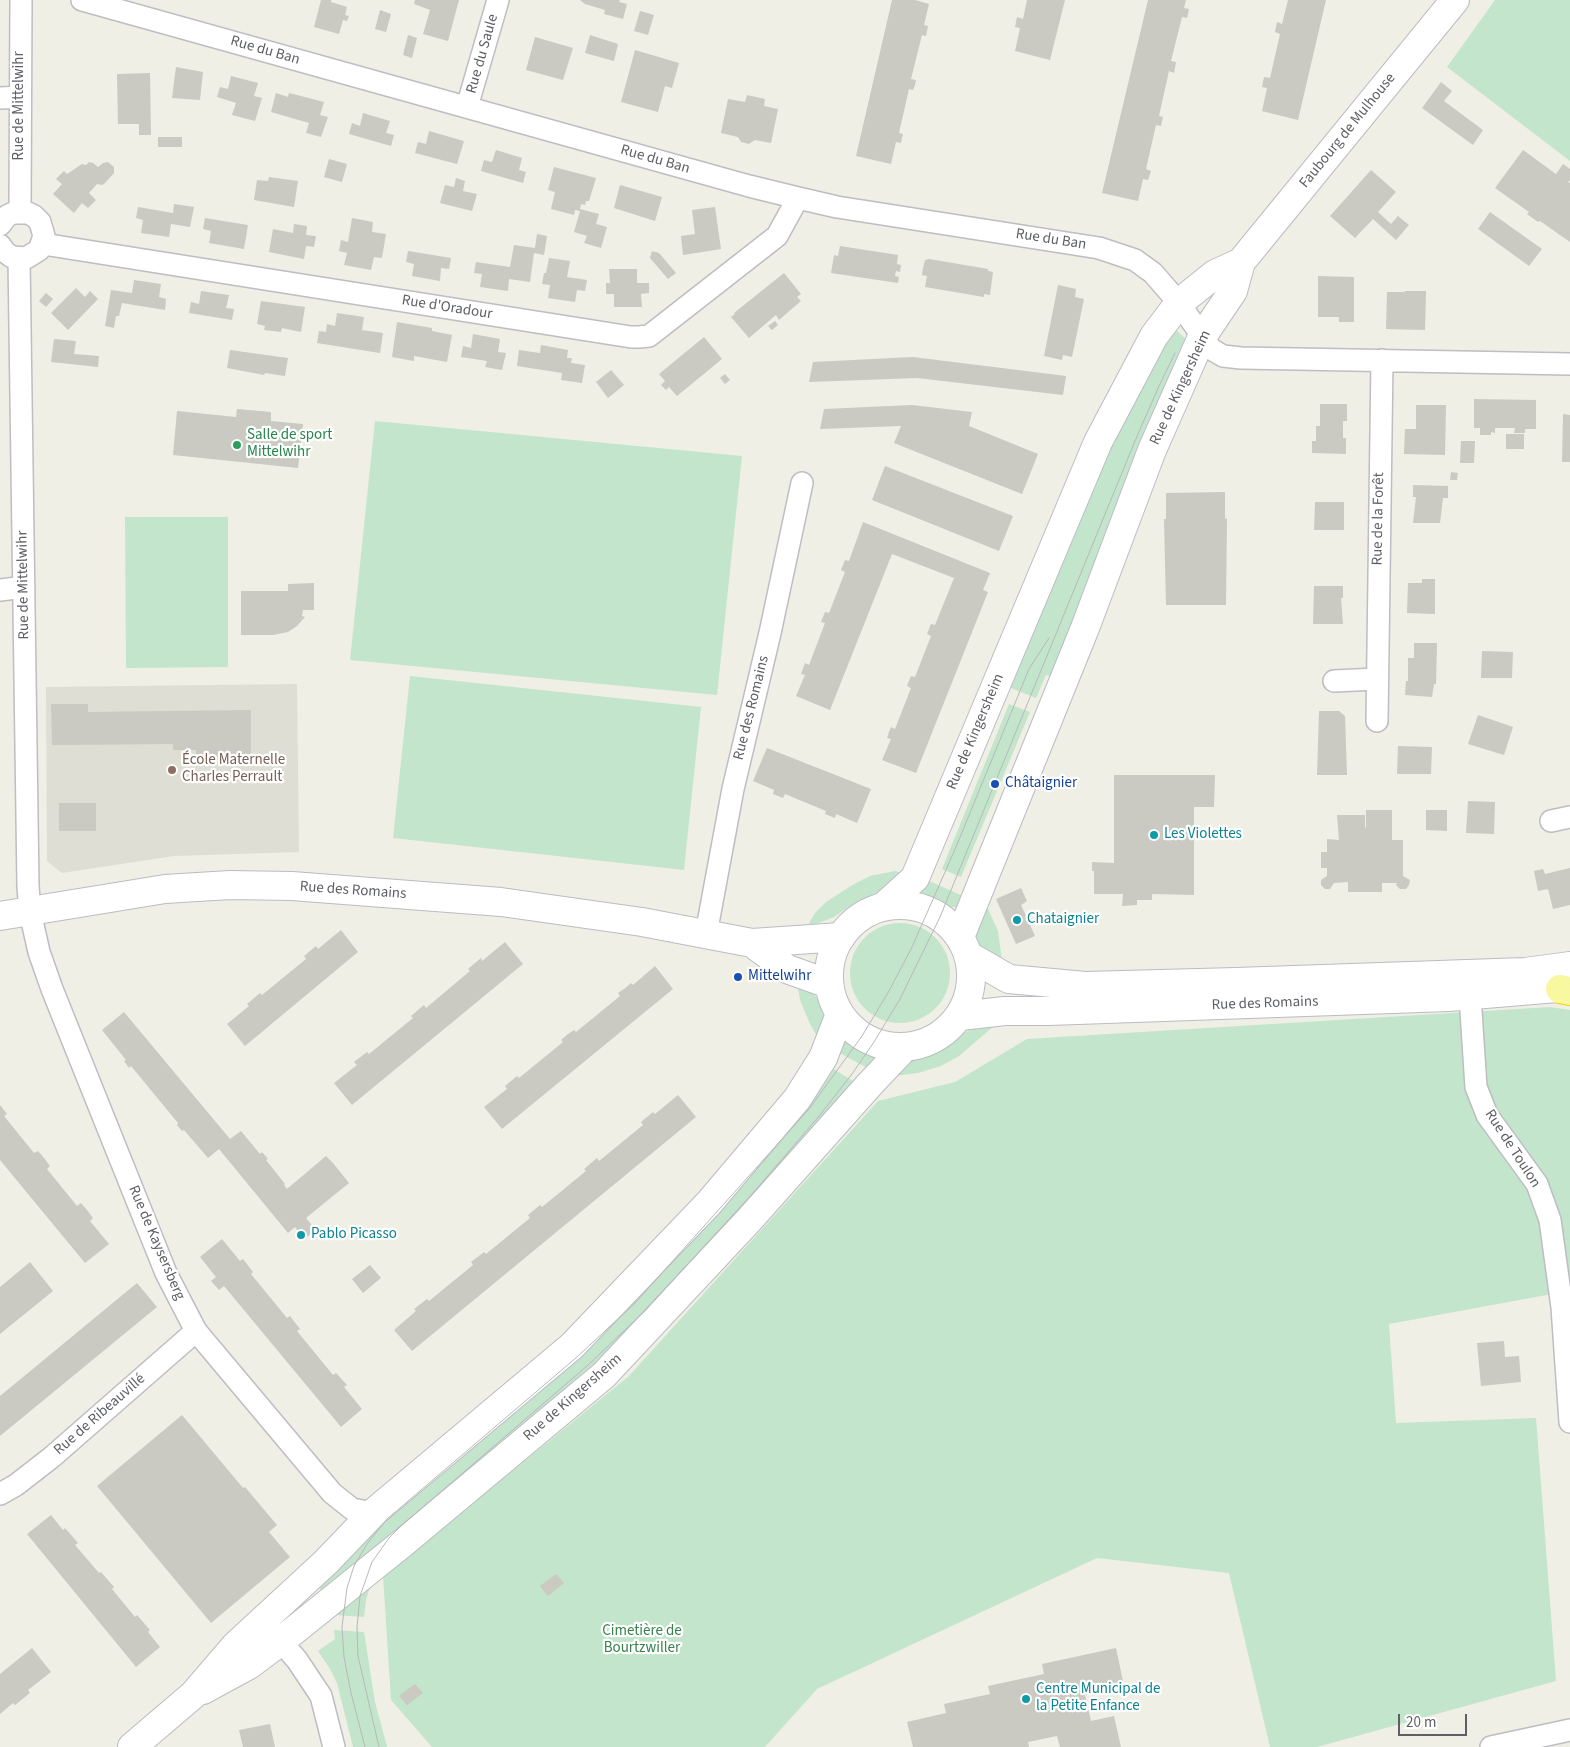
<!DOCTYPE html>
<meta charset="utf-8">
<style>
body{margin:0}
#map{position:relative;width:1570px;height:1747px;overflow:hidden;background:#efefe5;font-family:"Source Sans 3",sans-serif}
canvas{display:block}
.scale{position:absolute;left:1398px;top:1714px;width:69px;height:22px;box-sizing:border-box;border:2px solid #5d5f65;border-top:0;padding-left:6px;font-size:15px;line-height:18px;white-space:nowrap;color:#5d5f65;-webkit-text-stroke:4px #fff;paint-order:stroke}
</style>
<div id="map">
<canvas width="1570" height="1747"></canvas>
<div class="scale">20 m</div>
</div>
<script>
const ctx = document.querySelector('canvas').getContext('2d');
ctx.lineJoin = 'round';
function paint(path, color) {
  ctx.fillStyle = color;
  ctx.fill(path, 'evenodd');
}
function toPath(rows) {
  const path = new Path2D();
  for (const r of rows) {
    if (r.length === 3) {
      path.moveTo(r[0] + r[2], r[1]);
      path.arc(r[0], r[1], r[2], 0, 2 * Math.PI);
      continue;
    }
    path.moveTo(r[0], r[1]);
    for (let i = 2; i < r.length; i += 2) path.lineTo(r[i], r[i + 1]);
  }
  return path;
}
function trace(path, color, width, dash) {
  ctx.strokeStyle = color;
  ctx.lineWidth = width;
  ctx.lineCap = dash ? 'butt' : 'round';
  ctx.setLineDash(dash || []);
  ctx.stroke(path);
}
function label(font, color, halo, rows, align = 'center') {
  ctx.font = font + ' "Source Sans 3",sans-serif';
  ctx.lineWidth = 4.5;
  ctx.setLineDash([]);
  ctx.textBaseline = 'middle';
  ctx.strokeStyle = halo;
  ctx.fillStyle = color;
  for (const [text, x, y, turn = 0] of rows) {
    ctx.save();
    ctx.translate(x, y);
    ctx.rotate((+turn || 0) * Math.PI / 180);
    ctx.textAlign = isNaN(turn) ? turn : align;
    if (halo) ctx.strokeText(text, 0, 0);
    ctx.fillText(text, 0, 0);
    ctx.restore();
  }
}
paint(toPath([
 [297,684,299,852,174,856,62,873,47,861,46,687]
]), '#dfded4');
paint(toPath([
 [1495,0,1570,0,1570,161,1447,67],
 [1175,329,1188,341,1125,485,1053,677,1046,675,1036,698,1006,686,1141,377],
 [375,421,742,456,717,695,350,660],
 [125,517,228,517,228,667,126,668],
 [410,676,701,707,684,870,393,838],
 [1009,704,1030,712,961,877,942,869],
 [895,871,903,873,881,891,858,901,834,917,816,924,810,925,809,923,815,913,826,902,854,884,870,876],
 [925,879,963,896,959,905,956,907,949,907,922,893,921,888],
 [984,908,988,909,998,931,1002,961,979,949,975,936],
 [900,973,50],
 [797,982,808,988,818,999,824,1010,825,1025,821,1043,810,1024,800,1000],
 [1550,1007,1570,1010,1570,1293,1552,1294,1389,1324,1396,1423,1536,1418,1556,1681,1317,1747,1270,1747,1229,1573,1097,1558,817,1689,765,1747,432,1747,391,1700,383,1576,629,1376,878,1101,955,1082,1027,1039],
 [994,1026,959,1056,941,1066,918,1073,894,1076,902,1059,923,1054,938,1048,961,1034,974,1028],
 [846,1039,874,1053,875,1059,869,1069,836,1051,842,1040],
 [827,1065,858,1084,598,1364,425,1510,400,1527,379,1550,321,1590,318,1587,357,1534,562,1360],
 [375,1571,366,1600,364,1617,334,1615],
 [334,1630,364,1632,375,1702,387,1747,353,1747,337,1683,330,1669,318,1651,335,1639]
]), '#c3e5cb');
paint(toPath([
 [321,0,331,0,331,2,347,7,345,15,349,16,347,21,343,20,339,34,314,27],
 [415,0,459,0,448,41,423,34,430,10,414,4],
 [580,0,620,0,619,2,627,4,623,19,604,14,605,10,585,4],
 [892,0,915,0,929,4,924,25,928,26,926,36,922,35,911,79,916,80,915,85,913,90,909,89,899,133,903,134,902,138,901,143,896,142,891,164,856,156],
 [1027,0,1065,0,1050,60,1015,51,1020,28,1015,27,1017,17,1023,19],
 [1148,0,1186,0,1184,8,1189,9,1187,18,1182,17,1171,61,1176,62,1174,73,1169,71,1159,116,1163,117,1162,121,1161,126,1156,125,1146,169,1151,171,1148,180,1143,179,1138,201,1102,193],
 [1288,0,1326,0,1298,120,1262,111,1267,88,1262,87,1264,77,1270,78,1280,34,1275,32,1277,22,1282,24],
 [380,10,391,14,386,32,375,29],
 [640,11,654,15,648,35,634,31],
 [408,35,417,38,412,58,403,55],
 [590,35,618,44,614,61,585,53],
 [535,37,573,48,563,80,526,70],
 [635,50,679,63,672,88,665,86,658,112,621,102],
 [176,67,203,72,200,100,172,98],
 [150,73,151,135,139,135,139,124,118,124,117,74],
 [231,76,258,83,254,96,262,98,255,121,232,115,236,103,217,97,220,87,228,89],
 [1441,82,1452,91,1444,101,1483,130,1473,145,1422,108],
 [276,93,288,97,289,93,324,102,320,115,328,117,321,137,306,133,309,123,271,112],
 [747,95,765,99,764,106,778,109,771,143,755,140,749,144,741,142,738,137,721,133,728,99,745,102],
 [363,113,390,121,386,133,394,135,391,146,349,134,352,123,360,126],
 [429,131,464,141,457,164,415,153,418,142,426,144],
 [158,137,182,137,182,147,158,147],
 [496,150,522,158,519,170,526,172,523,183,481,171,484,160,492,162],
 [1523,150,1556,174,1563,164,1570,169,1570,180,1568,182,1570,183,1570,242,1540,221,1538,222,1527,214,1529,212,1495,188],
 [329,159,347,164,342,182,324,177],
 [89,162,93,163,98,167,103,163,108,162,114,167,114,173,104,184,102,185,97,184,89,193,96,200,88,208,82,203,74,213,53,194,62,184,56,179,64,171,67,174,82,164,86,165],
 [554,167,596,178,589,201,586,201,585,205,581,204,580,209,599,214,596,224,607,227,601,248,584,243,587,236,574,232,580,211,575,210,574,215,551,209,555,192,548,190],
 [1371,170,1396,192,1378,212,1391,224,1398,216,1409,225,1396,240,1373,219,1355,238,1330,216],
 [269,177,298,181,294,207,254,200,257,180,268,181],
 [456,178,465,181,463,191,477,194,472,211,440,203,445,185,454,187],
 [620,185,662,197,655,221,614,208],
 [174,204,194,207,190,227,171,224,169,237,141,233,143,220,136,218,138,207,173,213],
 [715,207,721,249,683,255,681,236,695,234,692,210],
 [1490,212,1542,249,1529,266,1478,229],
 [205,218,248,225,244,249,209,243,211,231,203,229],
 [352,218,373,222,372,232,386,234,382,258,374,257,371,270,344,265,347,253,339,251,341,240,348,242],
 [294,224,307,226,306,235,316,236,314,247,306,246,304,259,269,252,273,229,293,233],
 [537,234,547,236,544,255,534,253,530,282,509,279,508,291,480,287,482,274,474,273,476,262,510,267,514,245,535,248],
 [840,246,898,255,897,264,901,265,900,272,896,271,895,276,899,277,898,283,831,273,834,255,838,256],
 [408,251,451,258,449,269,441,268,440,281,412,276,414,264,406,262],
 [652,251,659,253,676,273,668,279,650,258],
 [549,258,570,261,567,277,587,280,585,291,577,290,575,302,548,298,550,285,542,284,544,273,546,273],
 [929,259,988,269,988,271,993,272,990,295,984,294,984,297,925,287,927,276,922,275,923,268,925,260],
 [609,269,637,269,637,283,649,283,649,293,641,294,642,307,614,307,614,294,606,294,606,283,610,283],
 [784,273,801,294,797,297,801,301,779,320,776,315,749,338,731,317,735,314,734,313],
 [1318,276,1354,277,1354,322,1339,322,1339,317,1318,317],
 [134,280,161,284,159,297,166,299,165,310,122,303,119,316,116,316,114,328,105,326,111,290,132,293],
 [1058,285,1076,289,1075,297,1084,299,1072,357,1063,355,1062,360,1044,356],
 [76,288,85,297,90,291,98,299,68,330,51,313],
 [201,291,229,295,226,308,234,309,232,320,189,313,191,302,199,304],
 [1405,291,1426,291,1425,330,1386,329,1387,292,1405,292],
 [46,293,53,299,46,307,39,301],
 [261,301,305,307,301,332,282,328,281,332,264,330,265,326,257,324],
 [337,313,364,317,362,330,383,333,380,353,317,343,319,331,326,332,327,324,335,326],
 [775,321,778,325,772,330,768,326],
 [397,322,432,328,432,331,452,335,447,362,414,356,414,361,392,357],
 [473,334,500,339,498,352,506,353,502,370,485,367,487,361,461,357,463,346,471,348],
 [704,337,722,359,677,396,669,387,666,390,661,385,665,381,659,374],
 [54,339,76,341,74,354,99,356,98,367,51,362],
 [541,345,568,350,567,358,572,358,571,363,585,365,582,383,561,380,562,373,517,366,519,350,540,353],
 [230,350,288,358,285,376,265,373,264,375,227,368],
 [913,357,1066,376,1063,395,917,378,809,382,813,362],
 [611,370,624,385,608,398,596,382],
 [725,374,730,380,725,384,720,378],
 [1474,399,1536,400,1536,429,1525,429,1525,433,1514,433,1515,428,1495,428,1495,433,1491,432,1491,435,1480,435,1480,428,1474,428],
 [1320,404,1347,404,1347,421,1343,421,1343,438,1346,438,1346,454,1312,453,1312,441,1316,441,1316,426,1320,426],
 [912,405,972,412,969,426,1038,454,1022,494,894,443,901,426,820,429,824,409],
 [1416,405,1446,405,1445,455,1404,454,1405,429,1416,429],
 [237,409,271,412,271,421,303,424,298,468,173,455,177,411,236,417],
 [1563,414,1570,415,1570,462,1562,462],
 [1506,434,1524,434,1524,449,1506,449],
 [1461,441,1475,441,1474,463,1460,463],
 [885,466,1013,516,999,551,872,500],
 [1451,472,1458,473,1457,480,1450,480],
 [1413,485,1448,486,1448,498,1443,498,1440,523,1413,523,1416,497,1413,497],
 [1225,492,1225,519,1227,518,1226,605,1166,605,1164,519,1166,519,1166,493],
 [1315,502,1344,502,1344,530,1314,530],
 [863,522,990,573,983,590,988,592,916,773,882,760,891,739,887,738,889,732,891,727,895,729,911,688,907,686,911,676,915,677,931,636,927,634,931,624,935,625,954,578,892,554,830,710,796,696,805,675,801,674,805,663,809,665,825,623,821,622,825,612,829,613,845,572,841,570,845,560,849,561],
 [1422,579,1435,579,1435,614,1407,613,1408,583,1422,583],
 [314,583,314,610,303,610,302,616,305,617,297,626,288,632,273,635,241,635,241,591,288,591,288,584],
 [1314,586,1343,586,1343,598,1341,598,1343,624,1313,624],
 [1414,643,1437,643,1436,684,1434,684,1432,697,1405,695,1406,681,1408,681,1408,658,1414,658],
 [1482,651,1513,652,1512,678,1481,678],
 [51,704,88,704,88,712,251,710,251,757,232,757,232,761,208,761,208,757,196,757,196,750,173,750,173,744,52,745],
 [1319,711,1339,711,1345,716,1347,775,1317,775],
 [1478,715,1513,727,1504,755,1468,744],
 [1398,746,1432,747,1431,774,1397,774],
 [767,748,871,789,857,823,836,814,835,818,825,814,826,811,785,794,783,798,773,794,774,790,753,781],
 [1114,775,1215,775,1214,807,1194,807,1194,895,1152,894,1152,900,1137,900,1137,905,1122,906,1123,894,1094,894,1094,871,1092,871,1092,862,1114,863],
 [1468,801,1495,802,1494,834,1466,833],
 [59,803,96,803,96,831,59,831],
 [1366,810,1392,810,1392,840,1403,840,1403,876,1410,880,1409,885,1406,889,1400,889,1396,885,1397,883,1382,883,1382,892,1348,892,1348,882,1334,883,1330,889,1325,889,1321,885,1321,880,1327,876,1327,868,1321,868,1321,852,1327,852,1327,839,1339,840,1337,815,1365,815,1365,828,1366,827],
 [1426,810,1447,810,1447,831,1426,830],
 [1570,868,1570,905,1553,909,1548,889,1538,891,1534,871,1543,869,1545,874],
 [1021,888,1027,901,1021,905,1035,936,1016,944,996,899],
 [341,930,358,952,245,1046,227,1024,249,1006,247,1004,260,993,262,995,306,959,304,956,316,946,318,949],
 [505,942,523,964,352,1105,334,1083,357,1065,354,1062,367,1052,369,1054,413,1018,411,1016,424,1005,426,1008,470,971,468,969,481,958,482,961],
 [655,966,673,989,502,1129,484,1107,507,1089,505,1086,517,1076,519,1078,563,1042,561,1040,568,1034,574,1030,576,1032,620,996,618,993,624,989,631,983,633,985],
 [124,1012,230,1139,241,1131,260,1154,262,1152,268,1159,266,1160,285,1184,284,1185,287,1189,326,1156,333,1163,349,1183,306,1218,316,1230,304,1239,295,1227,288,1233,219,1149,208,1158,184,1130,182,1131,177,1125,178,1123,131,1066,129,1068,124,1061,126,1060,102,1030],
 [678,1095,696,1117,412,1351,394,1330,416,1311,414,1309,427,1299,429,1301,473,1265,471,1262,484,1252,486,1254,530,1218,528,1215,540,1205,542,1207,586,1171,584,1169,597,1158,599,1161,643,1125,641,1122,653,1112,655,1114],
 [0,1105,7,1114,4,1116,34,1153,38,1151,44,1158,50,1166,47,1169,77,1206,81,1203,87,1210,93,1218,90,1221,109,1244,85,1263,0,1160],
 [222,1239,240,1261,243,1259,253,1272,251,1274,287,1318,290,1316,300,1329,297,1331,333,1375,336,1373,347,1385,344,1387,362,1409,341,1427,224,1286,219,1290,211,1281,216,1277,200,1257],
 [30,1262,53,1291,0,1334,0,1287],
 [370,1265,381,1278,363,1293,352,1279],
 [137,1283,157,1307,0,1436,0,1396],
 [1504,1341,1505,1357,1519,1356,1521,1382,1481,1386,1477,1343],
 [182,1415,243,1488,245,1487,277,1525,269,1532,290,1557,211,1623,97,1486],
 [51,1515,63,1530,65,1528,78,1543,75,1545,99,1573,101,1572,107,1579,114,1587,112,1589,135,1617,137,1615,150,1630,148,1632,160,1647,136,1667,27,1534],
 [556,1574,564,1583,548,1596,540,1586],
 [32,1648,51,1672,28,1690,30,1693,15,1705,13,1703,0,1714,0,1674],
 [1116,1648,1124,1686,1085,1695,1091,1721,1114,1716,1121,1747,1060,1747,1057,1736,1028,1742,1029,1747,913,1747,907,1722,946,1713,944,1704,990,1694,988,1686,1044,1674,1042,1664],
 [415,1684,423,1693,407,1705,399,1696],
 [270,1724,275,1747,243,1747,239,1730]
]), '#cac9c2');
const minor = toPath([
 [82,0,749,186,798,198,837,207,1099,248,1135,260,1153,273,1179,303,1211,349,1223,356,1241,358,1570,364],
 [0,98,20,97],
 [467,107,498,0],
 [20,212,21,0],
 [0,225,7,216,13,213,28,213,34,216,40,222,44,236,39,250,26,258,12,257,5,252,0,245],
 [43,244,631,337,639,337,649,336,777,236,798,198],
 [19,258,28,886,30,912,39,952,52,989,166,1273,196,1331,332,1493,352,1509,373,1513],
 [0,590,24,587],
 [1334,681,1377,679],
 [1377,721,1382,360],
 [1551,821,1570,817],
 [706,934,733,789,770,633,802,483],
 [1469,981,1476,1087,1487,1115,1537,1184,1550,1220,1562,1307,1570,1422],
 [0,1494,16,1485,52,1457,196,1331],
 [270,1629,297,1660,321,1696,334,1747],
 [1491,1747,1570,1730]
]);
const secondary = toPath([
 [900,976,71],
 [883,907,915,878,1098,442,1154,336,1179,303,1215,274,1241,262,1455,0],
 [0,916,165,889,230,885,292,886,501,902,642,922,752,943,841,937],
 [960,937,1085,628,1152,450,1202,337,1233,291,1241,262],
 [752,943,787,969,829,984],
 [969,956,1009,979,1085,986,1236,982,1525,972,1570,966],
 [960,1016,1005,1011,1049,1011,1449,997,1570,987],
 [203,1690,249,1665,281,1641,404,1542,604,1375,749,1220,870,1084,905,1047],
 [132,1747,193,1695,235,1646,326,1562,373,1513,572,1346,709,1203,797,1099,823,1058,840,1014]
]);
const trunk = toPath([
 [1560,989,1570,991]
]);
trace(minor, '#bdbdc3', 24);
trace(secondary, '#bbbcc3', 30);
trace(trunk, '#ecd709', 30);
trace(minor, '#fff', 21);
trace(secondary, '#fff', 28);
trace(trunk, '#f8f8a0', 28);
trace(toPath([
 [365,1747,351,1693,344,1657,342,1627,347,1588,354,1566,367,1544,387,1519,577,1357,635,1303,809,1109,862,1036,889,991,912,947,956,847,1029,669,1049,638],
 [379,1747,358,1656,357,1627,360,1596,372,1562,389,1538,400,1527,587,1366,645,1311,753,1193,820,1115,852,1074,874,1042,900,999,940,917,1135,441,1159,386,1175,353]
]), '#b8b8b9', 1);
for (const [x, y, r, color] of [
 [237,445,5,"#2e9e5b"],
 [172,770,5,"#8d6e63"],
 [995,784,5,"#1a4fb4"],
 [1154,835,5,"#0f9aa8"],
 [1017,920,5,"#0f9aa8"],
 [738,977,5,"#1a4fb4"],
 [301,1235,5,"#0f9aa8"],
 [1026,1699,5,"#0f9aa8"]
]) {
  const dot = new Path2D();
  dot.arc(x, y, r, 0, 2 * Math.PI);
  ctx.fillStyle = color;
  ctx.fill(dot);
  trace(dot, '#fff', 2);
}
label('15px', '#5d5f65', '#fff', [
 ["Rue du Ban",265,51,16],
 ["Rue du Saule",483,54,-74],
 ["Rue de Mittelwihr",20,106,-90],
 ["Faubourg de Mulhouse",1348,131,-51],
 ["Rue du Ban",655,160,16],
 ["Rue du Ban",1051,240,9],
 ["Rue d'Oradour",447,308,9],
 ["Rue de Kingersheim",1181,388,-65],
 ["Rue de la Forêt",1379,519,-89],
 ["Rue de Mittelwihr",24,585,-91],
 ["Rue des Romains",752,708,-76],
 ["Rue de Kingersheim",976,732,-67],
 ["Rue des Romains",353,891,4],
 ["Rue des Romains",1265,1004,-2],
 ["Rue de Toulon",1512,1149,57],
 ["Rue de Kaysersberg",156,1243,67],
 ["Rue de Kingersheim",573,1398,-41],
 ["Rue de Ribeauvillé",100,1415,-41]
]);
label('15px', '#27864d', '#fff', [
 ["Salle de sport",247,436],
 ["Mittelwihr",247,453]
], 'left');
label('15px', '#785e54', '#fff', [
 ["École Maternelle",182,761],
 ["Charles Perrault",182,778]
], 'left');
label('15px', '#164399', '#fff', [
 ["Châtaignier",1005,784],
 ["Mittelwihr",748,977]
], 'left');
label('15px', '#0d838f', '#fff', [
 ["Les Violettes",1164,835],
 ["Chataignier",1027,920],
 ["Pablo Picasso",311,1235],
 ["Centre Municipal de",1036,1690],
 ["la Petite Enfance",1036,1707]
], 'left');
label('15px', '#38824c', '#fff', [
 ["Cimetière de",642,1632],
 ["Bourtzwiller",642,1649]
]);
</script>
